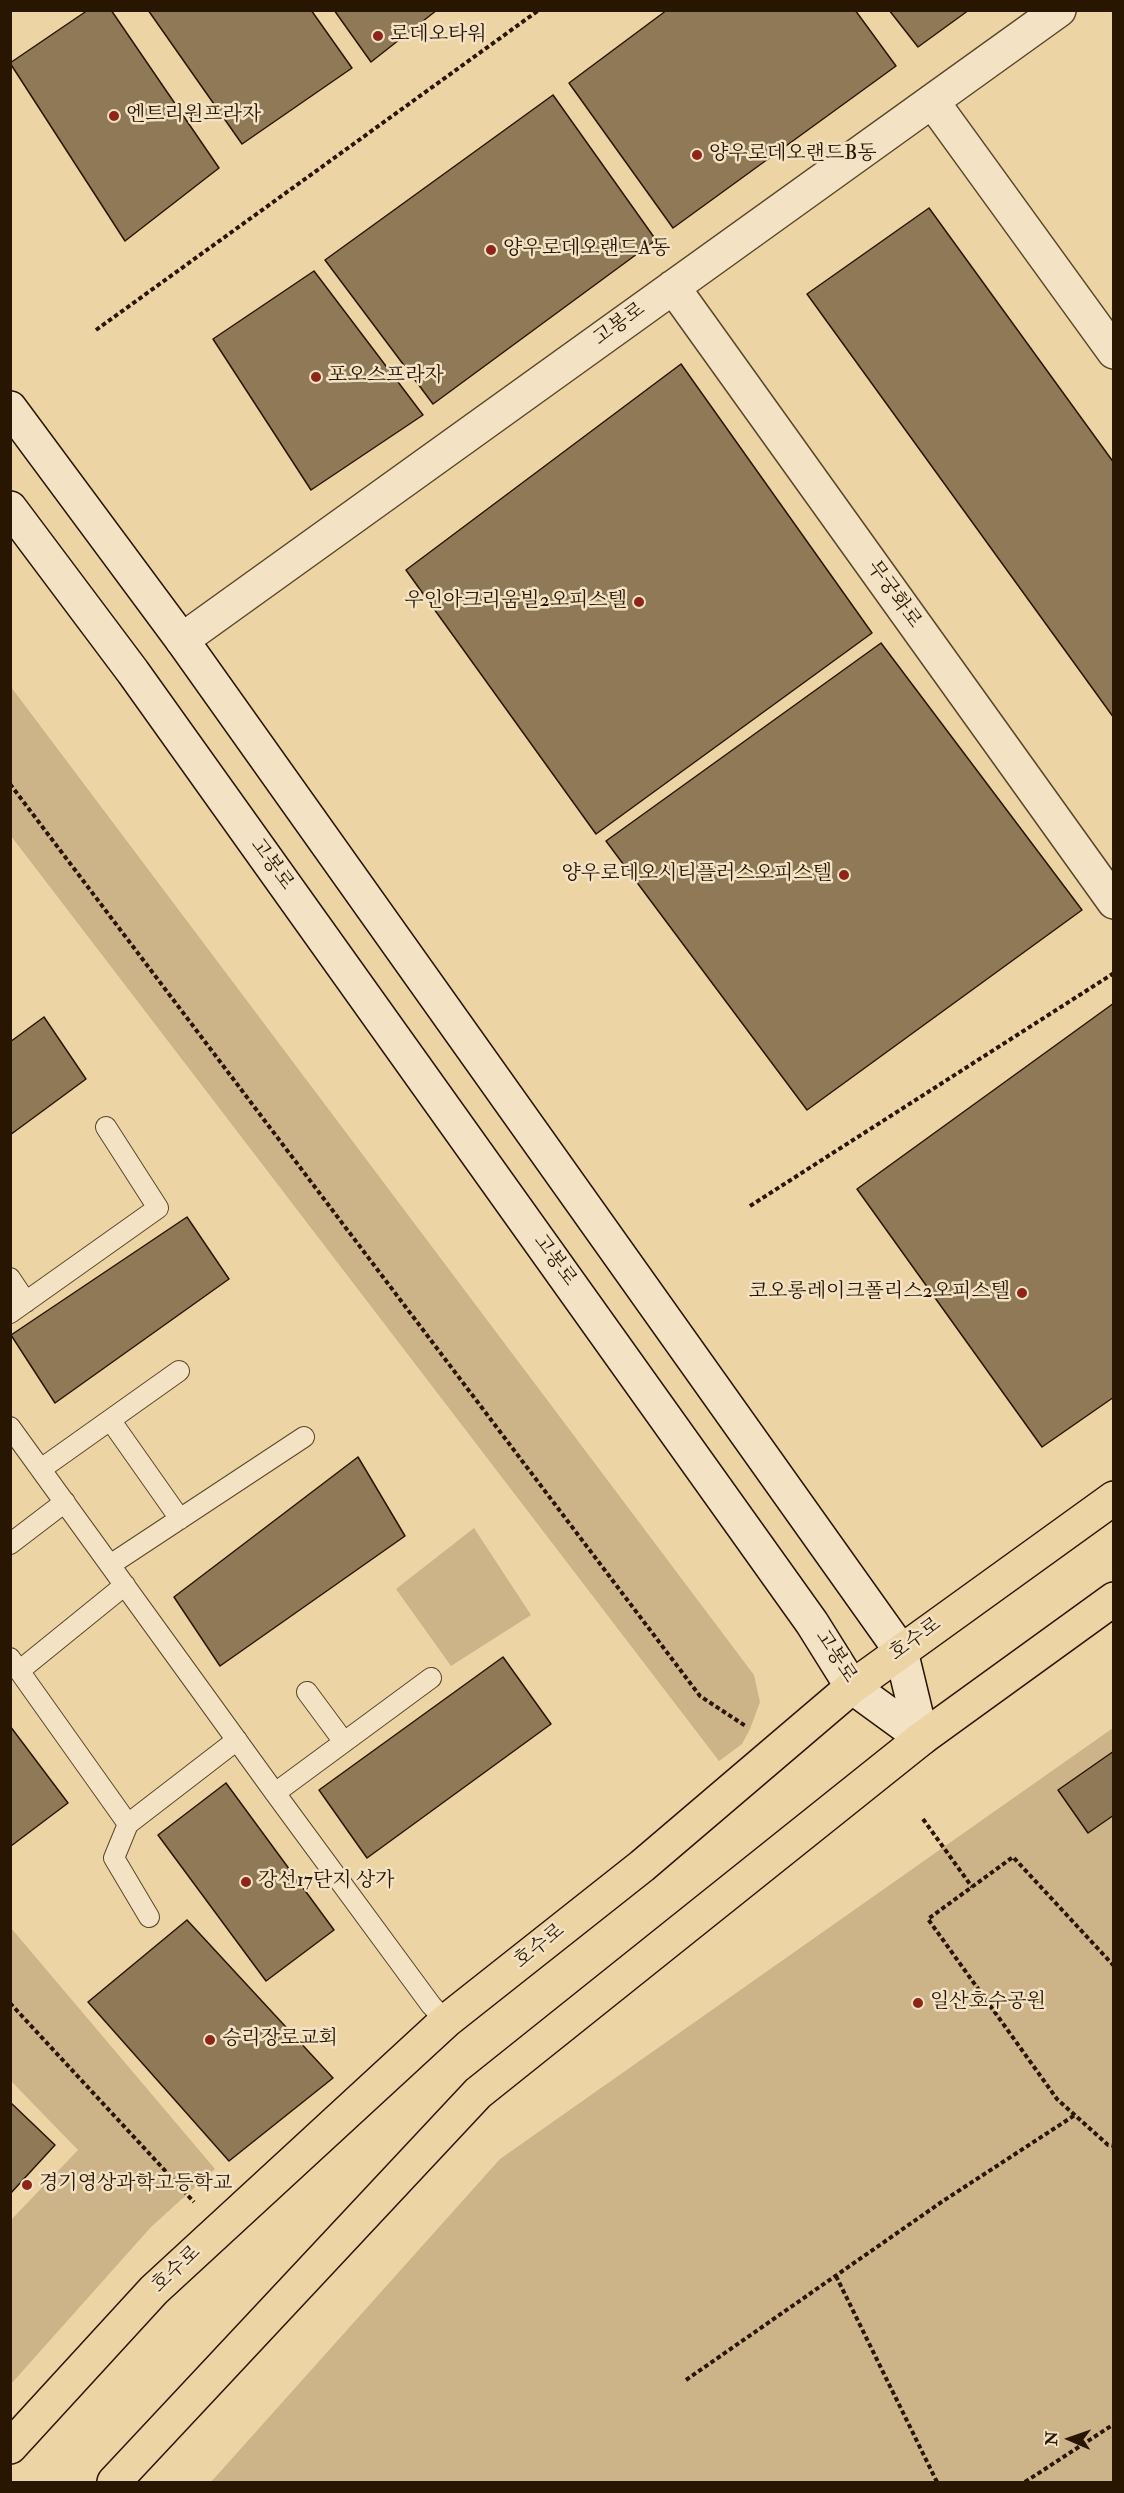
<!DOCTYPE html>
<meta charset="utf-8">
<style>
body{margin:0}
#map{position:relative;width:1124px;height:2493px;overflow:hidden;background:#edd4a4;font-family:"IM FELL Double Pica",serif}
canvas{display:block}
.frame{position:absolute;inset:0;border:12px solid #291601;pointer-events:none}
.north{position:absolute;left:1040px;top:2409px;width:60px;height:60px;-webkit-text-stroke:4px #f3e3c4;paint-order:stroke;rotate:272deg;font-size:16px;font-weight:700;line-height:24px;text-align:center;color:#291601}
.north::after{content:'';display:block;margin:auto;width:21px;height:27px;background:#291601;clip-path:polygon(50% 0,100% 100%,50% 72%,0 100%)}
</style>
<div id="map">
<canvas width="1124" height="2493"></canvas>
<div class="frame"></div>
<div class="north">N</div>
</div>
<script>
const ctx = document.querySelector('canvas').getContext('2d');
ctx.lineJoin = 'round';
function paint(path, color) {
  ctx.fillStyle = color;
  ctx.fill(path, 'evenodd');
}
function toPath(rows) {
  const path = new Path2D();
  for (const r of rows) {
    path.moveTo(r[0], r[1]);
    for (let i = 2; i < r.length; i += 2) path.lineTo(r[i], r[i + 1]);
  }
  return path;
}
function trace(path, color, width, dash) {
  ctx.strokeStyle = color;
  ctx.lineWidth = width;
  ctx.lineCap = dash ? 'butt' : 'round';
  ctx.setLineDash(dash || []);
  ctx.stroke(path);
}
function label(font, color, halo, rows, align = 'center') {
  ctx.font = font + ' "IM FELL Double Pica","Noto Serif KR",serif';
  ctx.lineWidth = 5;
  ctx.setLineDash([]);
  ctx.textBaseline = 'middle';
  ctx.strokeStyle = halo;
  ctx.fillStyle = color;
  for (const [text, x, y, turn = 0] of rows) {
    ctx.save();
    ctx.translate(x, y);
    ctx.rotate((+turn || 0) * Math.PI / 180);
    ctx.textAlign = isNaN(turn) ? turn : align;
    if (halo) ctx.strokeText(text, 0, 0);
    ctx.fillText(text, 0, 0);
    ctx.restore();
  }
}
paint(toPath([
 [11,687,754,1675,760,1702,750,1729,742,1744,719,1761,11,836],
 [474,1528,531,1615,451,1666,396,1589],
 [1113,1728,1113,2482,211,2482,500,2159],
 [11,1928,215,2169,151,2227,11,2384,11,2220,78,2150,11,2081]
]), '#ccb488');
const building = toPath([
 [88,10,111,10,219,168,125,241,10,63,88,10],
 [148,10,311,10,352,68,242,144,148,10],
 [334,10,437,10,371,62,334,10],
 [667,10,855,10,896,66,673,228,569,83,667,10],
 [889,10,969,10,918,47,889,10],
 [553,95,656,240,433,404,325,260,553,95],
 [929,208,1114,463,1114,718,807,294,929,208],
 [314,271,423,415,311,490,213,339,314,271],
 [681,364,872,633,596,834,406,570,681,364],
 [881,643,1082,910,807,1110,606,841,881,643],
 [1114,1003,1114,1397,1042,1447,857,1189,1114,1003],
 [44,1017,86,1079,10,1135,10,1042,44,1017],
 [187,1217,229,1279,55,1403,11,1335,187,1217],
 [358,1457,405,1536,220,1666,174,1597,358,1457],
 [503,1657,551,1724,367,1858,319,1790,503,1657],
 [10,1726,68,1803,11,1846,10,1845,10,1726],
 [1114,1751,1114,1815,1088,1833,1058,1790,1114,1751],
 [226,1783,334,1930,266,1981,158,1835,226,1783],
 [187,1920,333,2078,229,2161,88,2002,187,1920],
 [10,2102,55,2145,10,2194,10,2102]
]);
paint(building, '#8f7956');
trace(building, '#291601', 1.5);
const service = toPath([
 [10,1278,26,1302],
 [10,1313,158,1208,106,1127],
 [111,1421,180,1519],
 [10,1427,275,1793,431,2005,446,2021],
 [41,1469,179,1371],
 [10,1544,65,1502],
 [110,1565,304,1437],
 [10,1658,128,1824,237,1740],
 [19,1671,125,1585],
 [307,1692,344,1742],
 [275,1793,431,1678],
 [128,1824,114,1858,149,1917]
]);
const minor = toPath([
 [932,101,1114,352],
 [673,287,1114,902],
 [182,640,1059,10]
]);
const secondary = toPath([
 [10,408,182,640,901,1651,922,1738],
 [10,508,133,672,812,1623,852,1687,922,1738]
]);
const primary = toPath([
 [10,2447,154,2290,446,2021,642,1866,852,1687,1114,1498],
 [114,2482,478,2093,922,1738,1114,1599]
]);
trace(service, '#5a462a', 22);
trace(minor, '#5a462a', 36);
trace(secondary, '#291601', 36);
trace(primary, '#291601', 36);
trace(toPath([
 [96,330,539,10],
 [10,784,700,1696,747,1727],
 [750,1206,1114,973],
 [923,1819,972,1887],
 [1114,1966,1013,1857,928,1919,1057,2099,1108,2145,1114,2146],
 [10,2003,194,2202],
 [836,2276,937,2482],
 [686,2380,943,2201,1075,2115],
 [1025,2482,1114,2424]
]), '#291601', 4, [4.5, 3]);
trace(service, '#f3e3c4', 20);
trace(minor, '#f3e3c4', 33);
trace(secondary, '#f3e3c4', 33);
trace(primary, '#edd4a4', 33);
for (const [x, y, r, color] of [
 [378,36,6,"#8f2418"],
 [114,116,6,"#8f2418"],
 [697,155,6,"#8f2418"],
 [491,250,6,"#8f2418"],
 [316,377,6,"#8f2418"],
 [639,602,6,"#8f2418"],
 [844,875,6,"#8f2418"],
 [1022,1293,6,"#8f2418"],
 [246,1882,6,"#8f2418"],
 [918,2003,6,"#8f2418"],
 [210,2040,6,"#8f2418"],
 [27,2185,6,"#8f2418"]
]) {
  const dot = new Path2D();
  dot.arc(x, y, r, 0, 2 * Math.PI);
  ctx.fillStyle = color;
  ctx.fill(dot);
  trace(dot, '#f3e3c4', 2);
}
label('20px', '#291601', '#f3e3c4', [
 ["로데오타워",390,36],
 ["엔트리원프라자",126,116],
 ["양우로데오랜드B동",709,155],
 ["양우로데오랜드A동",503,250],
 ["포오스프라자",328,377],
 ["우인아크리움빌2오피스텔",627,602,"right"],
 ["양우로데오시티플러스오피스텔",832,875,"right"],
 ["코오롱레이크폴리스2오피스텔",1010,1293,"right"],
 ["강선17단지 상가",258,1882],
 ["일산호수공원",930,2003],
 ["승리장로교회",222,2040],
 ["경기영상과학고등학교",39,2185]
], 'left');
label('20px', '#291601', '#f3e3c4', [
 ["고봉로",620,325,-36],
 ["무궁화로",893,595,54],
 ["고봉로",271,865,54],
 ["고봉로",554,1261,54],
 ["호수로",916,1640,-36],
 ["고봉로",835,1657,57],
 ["호수로",540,1947,-39],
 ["호수로",177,2270,-43]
]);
</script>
